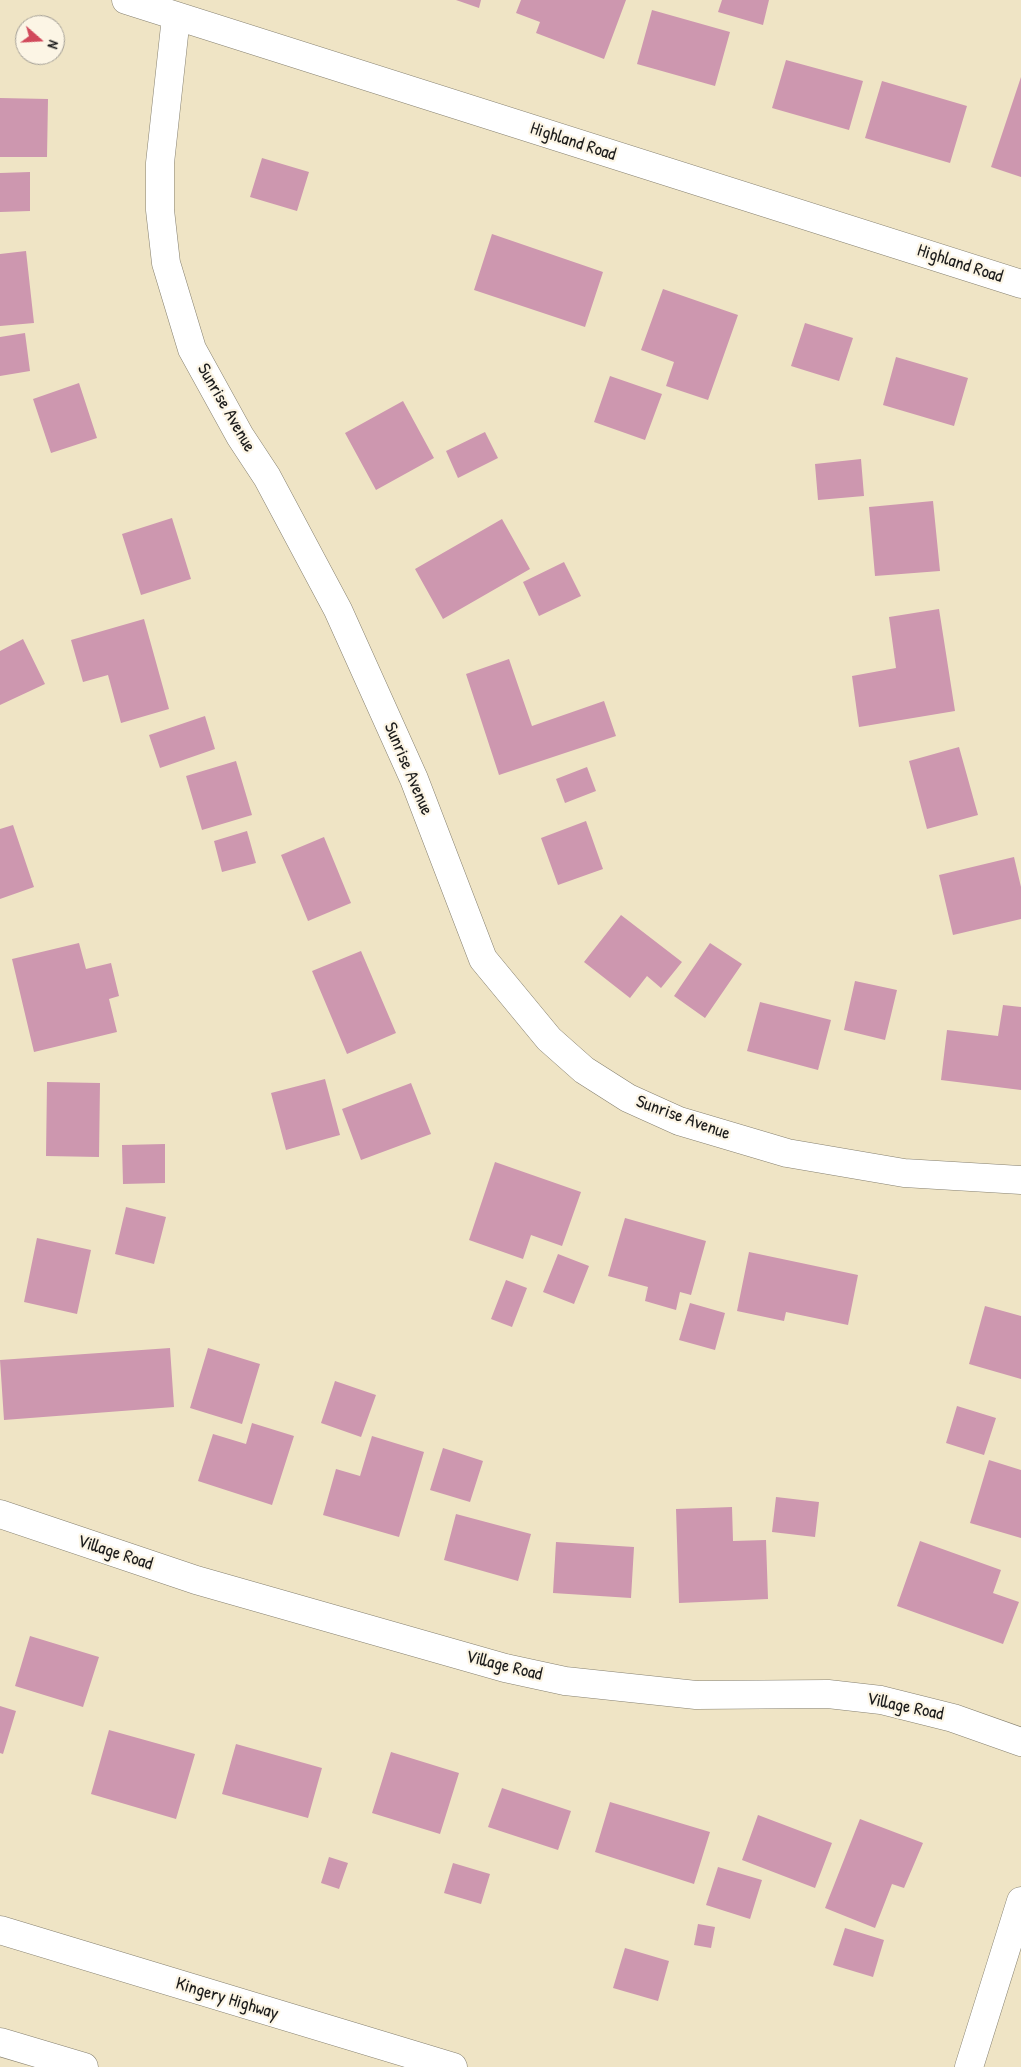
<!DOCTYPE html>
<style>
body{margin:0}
#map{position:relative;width:1021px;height:2067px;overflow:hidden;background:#efe4c5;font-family:"Patrick Hand",sans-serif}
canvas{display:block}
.north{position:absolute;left:15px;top:15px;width:50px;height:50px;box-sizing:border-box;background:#fcf5e5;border:1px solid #a29e95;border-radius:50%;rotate:109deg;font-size:14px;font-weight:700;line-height:20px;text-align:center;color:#1c1c1c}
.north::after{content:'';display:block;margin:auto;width:18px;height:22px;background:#d1495b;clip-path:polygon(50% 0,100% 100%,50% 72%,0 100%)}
</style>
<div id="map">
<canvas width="1021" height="2067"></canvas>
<div class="north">N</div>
</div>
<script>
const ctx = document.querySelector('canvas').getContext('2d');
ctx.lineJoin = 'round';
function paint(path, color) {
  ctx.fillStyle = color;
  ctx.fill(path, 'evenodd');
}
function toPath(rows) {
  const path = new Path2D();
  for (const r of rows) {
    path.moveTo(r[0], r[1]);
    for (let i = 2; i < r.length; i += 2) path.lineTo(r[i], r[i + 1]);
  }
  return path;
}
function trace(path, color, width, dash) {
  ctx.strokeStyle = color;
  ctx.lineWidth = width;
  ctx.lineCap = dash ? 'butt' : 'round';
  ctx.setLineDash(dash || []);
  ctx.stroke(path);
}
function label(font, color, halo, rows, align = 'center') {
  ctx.font = font + ' "Patrick Hand",sans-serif';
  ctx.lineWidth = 4.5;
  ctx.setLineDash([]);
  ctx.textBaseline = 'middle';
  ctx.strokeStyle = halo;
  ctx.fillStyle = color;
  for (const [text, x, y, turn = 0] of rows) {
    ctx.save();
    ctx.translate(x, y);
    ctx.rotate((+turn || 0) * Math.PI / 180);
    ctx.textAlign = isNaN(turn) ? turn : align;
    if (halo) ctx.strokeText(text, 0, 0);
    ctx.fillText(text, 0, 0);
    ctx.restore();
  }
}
paint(toPath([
 [456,0,481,0,479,8],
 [521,0,626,0,604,59,536,33,540,22,516,13],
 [722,0,769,0,763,25,718,12],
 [652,10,730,32,715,86,637,64],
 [786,60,863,81,849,130,772,108],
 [1021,77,1021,177,991,167],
 [882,81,967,106,950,163,865,138],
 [0,98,48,99,47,157,0,157],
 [262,158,309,172,297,211,250,197],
 [30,172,30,211,0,212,0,173],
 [492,234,603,272,585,327,474,290],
 [26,251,34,323,0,326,0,254],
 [663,289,738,315,708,400,666,386,674,362,641,350],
 [805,323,853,338,839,381,791,366],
 [25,333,30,371,0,376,0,337],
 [896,357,968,378,954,426,883,405],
 [610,376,662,394,645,440,594,422],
 [79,383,97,438,51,453,33,399],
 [403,401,434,458,376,490,345,433],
 [485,432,498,458,458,478,446,451],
 [861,459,864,496,818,500,815,464],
 [933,501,940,571,875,576,869,507],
 [172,518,191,579,141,595,122,534],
 [502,519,530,569,443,619,415,569],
 [564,562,581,596,539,616,523,582],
 [939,609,955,711,859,727,852,676,896,668,889,617],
 [144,619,169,709,121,723,108,675,83,682,71,640],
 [23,639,45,684,0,705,0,651],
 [509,659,532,726,604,701,616,736,499,775,466,674],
 [205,716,215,749,160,768,149,735],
 [959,747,978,815,927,829,909,761],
 [236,761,252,815,202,830,186,776],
 [587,767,596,791,565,803,556,779],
 [586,821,603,869,558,885,541,838],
 [13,825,34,887,0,899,0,829],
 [247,831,256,863,222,872,214,841],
 [324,837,351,903,308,921,281,855],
 [1014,857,1021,887,1021,919,953,935,939,875],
 [621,915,682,962,661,988,647,976,630,998,584,962],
 [79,943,86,969,111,963,119,996,109,999,117,1032,34,1052,12,959],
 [710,943,742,964,705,1018,674,996],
 [361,951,396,1033,347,1054,312,971],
 [855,981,897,990,885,1040,844,1030],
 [760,1002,831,1020,818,1070,747,1051],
 [1003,1005,1021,1007,1021,1090,941,1080,947,1030,998,1036],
 [325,1079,340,1135,286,1150,271,1093],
 [47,1082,100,1083,99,1157,46,1156],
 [411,1083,431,1134,361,1160,342,1109],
 [165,1144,165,1183,123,1184,122,1145],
 [495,1162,581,1192,562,1246,531,1235,523,1259,469,1240],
 [126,1207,166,1217,154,1264,115,1254],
 [625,1218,706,1241,691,1295,680,1292,676,1310,645,1301,648,1287,608,1276],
 [37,1238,91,1250,77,1314,24,1302],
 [749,1252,858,1275,848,1325,786,1312,784,1321,737,1311],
 [558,1254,589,1266,574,1304,543,1292],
 [506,1280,527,1288,512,1327,491,1319],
 [690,1303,725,1313,715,1350,679,1340],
 [985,1306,1021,1316,1021,1379,969,1364],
 [170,1348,174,1407,4,1420,0,1360],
 [208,1348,260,1364,242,1424,190,1408],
 [335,1381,376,1395,361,1437,321,1423],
 [957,1406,996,1418,984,1455,946,1443],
 [252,1423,294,1436,272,1505,198,1481,213,1434,246,1444],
 [372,1436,424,1452,399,1537,323,1515,336,1469,360,1476],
 [443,1448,483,1461,470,1502,430,1490],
 [989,1460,1021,1470,1021,1538,970,1523],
 [776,1497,819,1502,815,1537,772,1532],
 [732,1507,733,1541,766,1540,768,1599,679,1603,676,1509],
 [456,1514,531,1534,518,1581,444,1560],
 [920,1541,1001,1570,993,1593,1019,1602,1003,1644,897,1606],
 [556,1542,634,1547,631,1598,553,1593],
 [30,1636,99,1657,83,1707,15,1686],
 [0,1706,16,1711,3,1754,0,1753],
 [109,1730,195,1754,176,1819,91,1794],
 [236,1744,322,1768,308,1818,222,1794],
 [391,1752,459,1773,440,1834,372,1813],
 [502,1788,571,1811,558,1850,488,1827],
 [610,1802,710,1832,694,1884,595,1852],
 [758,1815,832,1843,815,1888,742,1860],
 [860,1819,923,1843,904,1888,892,1884,875,1928,825,1908],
 [329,1857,348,1863,339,1889,321,1883],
 [453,1863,490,1874,481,1904,444,1893],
 [718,1867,762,1880,750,1919,706,1905],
 [698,1924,715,1927,711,1948,694,1945],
 [845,1928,884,1940,873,1977,833,1965],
 [625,1948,669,1961,658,2001,613,1988]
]), '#cd97af');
const minor = toPath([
 [126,0,1021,284],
 [176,17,160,163,160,210,166,263,192,349,240,436,267,477,338,610,414,779,483,959,549,1039,584,1070,628,1098,679,1121,787,1153,904,1173,1021,1180],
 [0,1514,196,1580,505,1668,565,1681,696,1695,828,1694,881,1700,953,1718,1021,1742],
 [969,2067,1021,1901]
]);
const major = toPath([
 [0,1930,453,2067],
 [0,2042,84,2067]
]);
trace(minor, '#868070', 29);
trace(major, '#868070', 29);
trace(minor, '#fff', 28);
trace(major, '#fff', 28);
label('18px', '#1c1c1c', '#fcf5e5', [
 ["Highland Road",573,142,18],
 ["Highland Road",960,264,18],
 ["Sunrise Avenue",226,408,60],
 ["Sunrise Avenue",408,769,67],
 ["Sunrise Avenue",683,1118,20],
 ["Village Road",115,1553,18],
 ["Village Road",504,1666,14],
 ["Village Road",905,1707,12],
 ["Kingery Highway",227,1999,17]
]);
</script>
